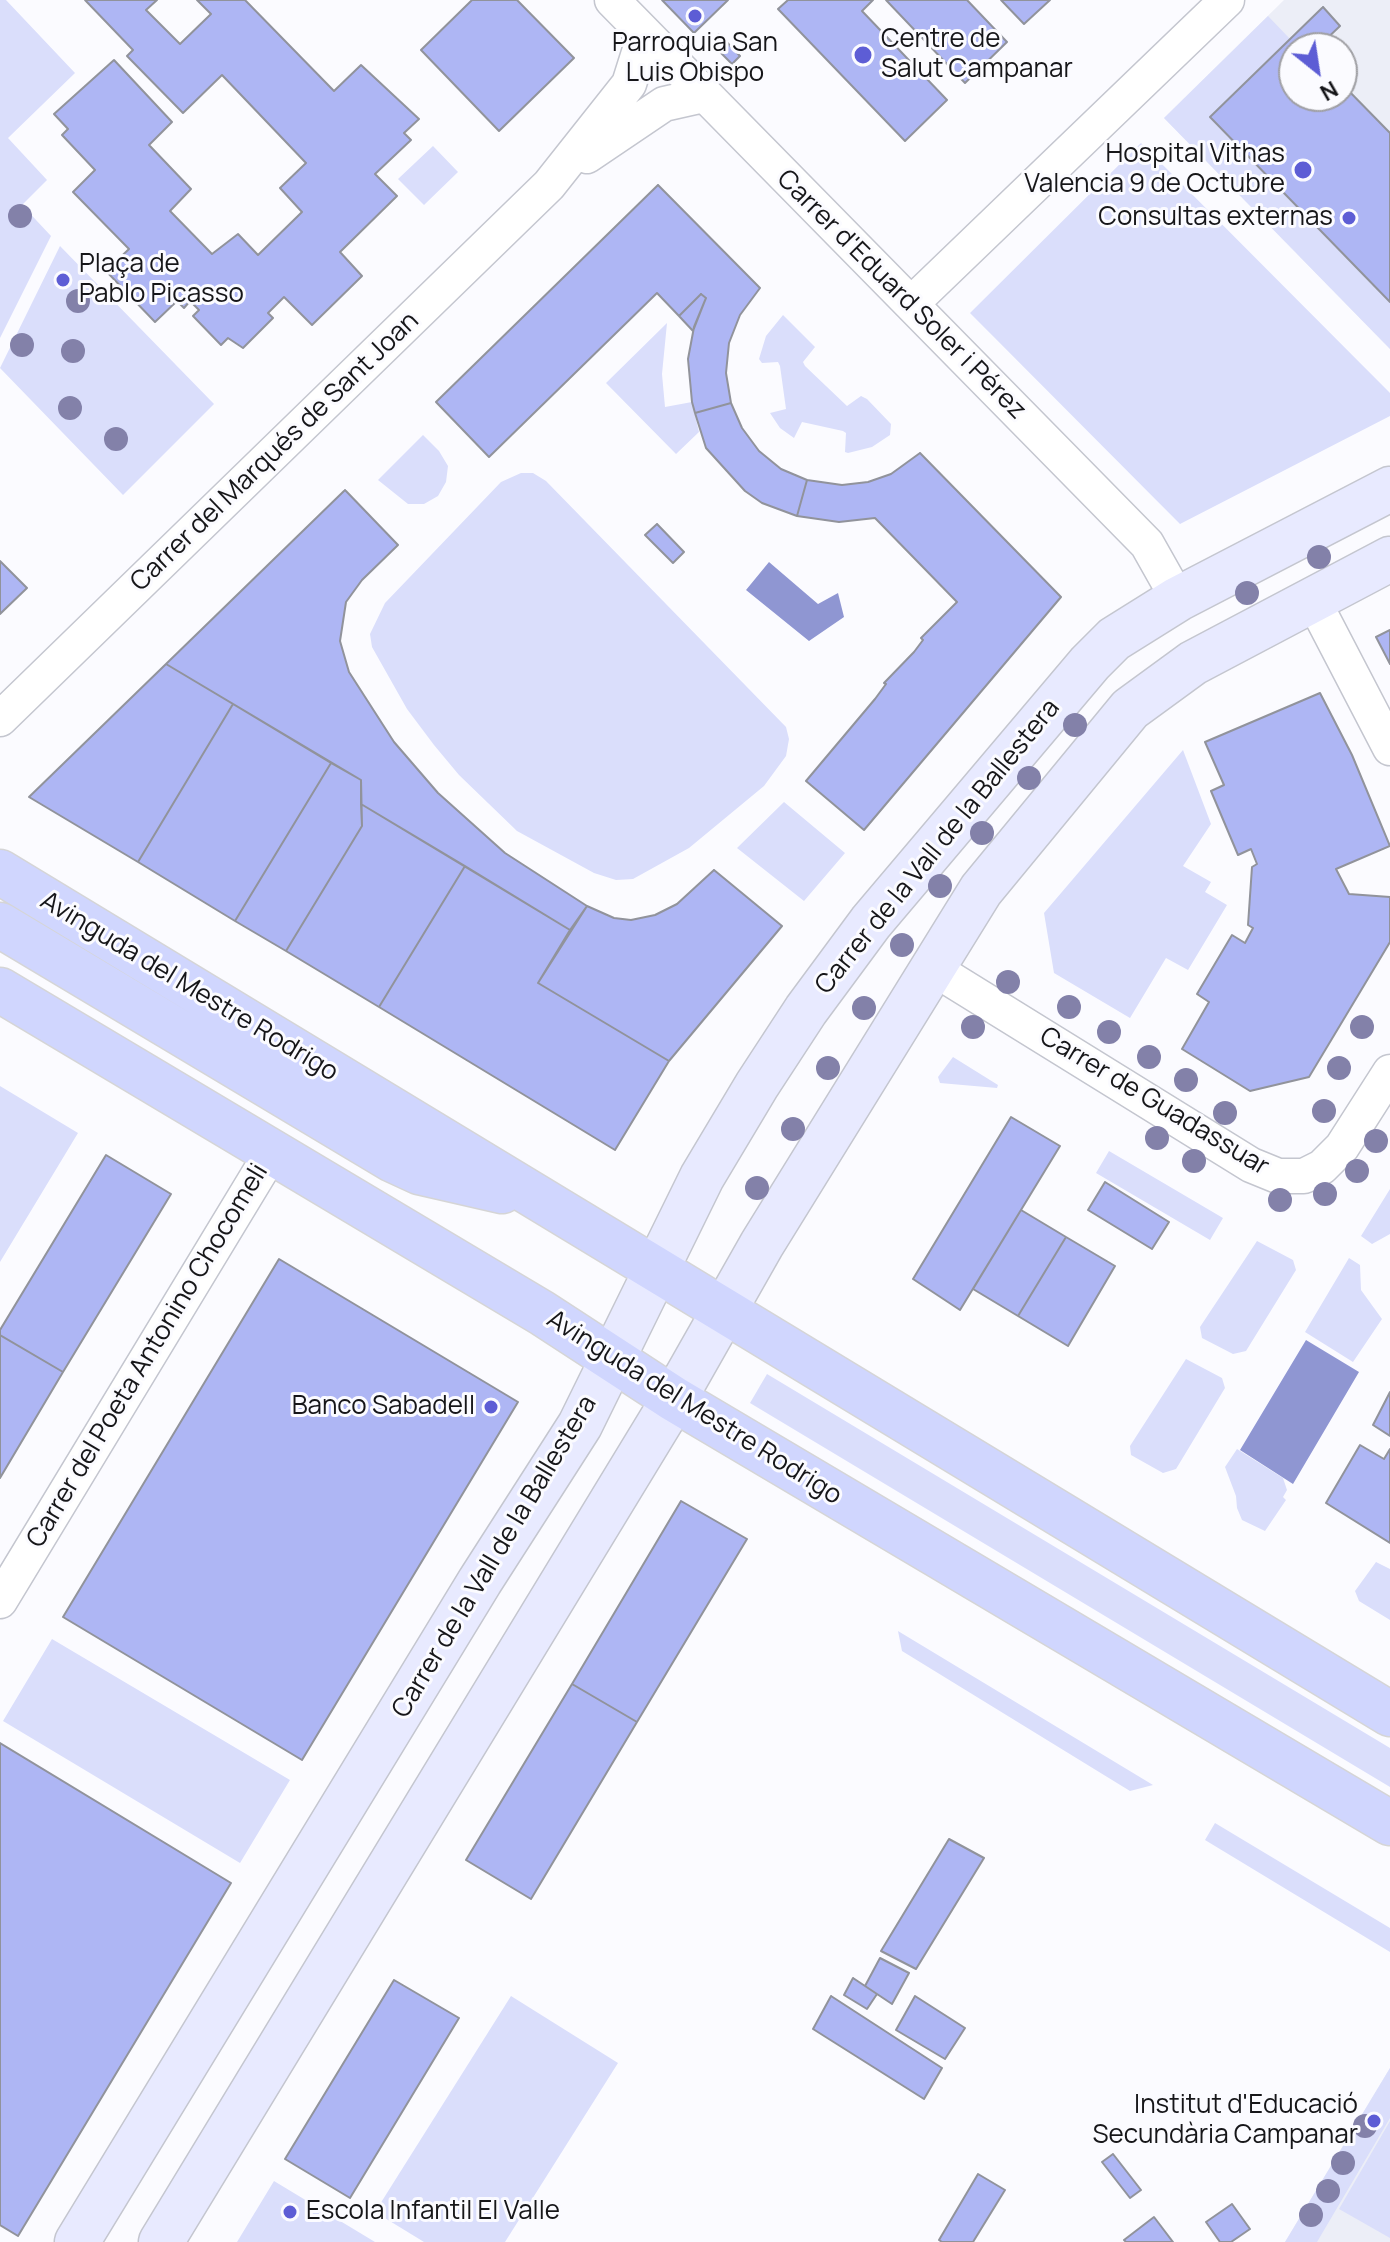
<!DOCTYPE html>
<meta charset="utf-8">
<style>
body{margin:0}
#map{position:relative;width:1390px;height:2242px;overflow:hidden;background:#fbfbff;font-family:Manrope,sans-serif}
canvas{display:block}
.north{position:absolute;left:1278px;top:32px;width:80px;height:80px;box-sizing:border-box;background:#fbfbff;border:2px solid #9f9fa3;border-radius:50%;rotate:150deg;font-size:22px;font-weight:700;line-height:32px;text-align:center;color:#161619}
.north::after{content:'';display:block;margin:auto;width:28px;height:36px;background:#5d5dd5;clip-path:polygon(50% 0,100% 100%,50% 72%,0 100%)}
</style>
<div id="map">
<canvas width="1390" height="2242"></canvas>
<div class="north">N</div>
</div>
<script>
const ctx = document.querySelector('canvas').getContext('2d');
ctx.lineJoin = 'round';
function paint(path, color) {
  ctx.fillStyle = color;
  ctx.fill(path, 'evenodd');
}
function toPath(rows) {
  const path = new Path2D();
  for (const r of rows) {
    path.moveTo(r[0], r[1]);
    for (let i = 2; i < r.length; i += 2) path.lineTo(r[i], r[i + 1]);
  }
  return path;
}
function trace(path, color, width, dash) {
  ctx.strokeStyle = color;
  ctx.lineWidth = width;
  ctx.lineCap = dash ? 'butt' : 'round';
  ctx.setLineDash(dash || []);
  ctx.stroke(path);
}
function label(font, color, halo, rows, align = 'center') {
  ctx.font = font + ' Manrope,sans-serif';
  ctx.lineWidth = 6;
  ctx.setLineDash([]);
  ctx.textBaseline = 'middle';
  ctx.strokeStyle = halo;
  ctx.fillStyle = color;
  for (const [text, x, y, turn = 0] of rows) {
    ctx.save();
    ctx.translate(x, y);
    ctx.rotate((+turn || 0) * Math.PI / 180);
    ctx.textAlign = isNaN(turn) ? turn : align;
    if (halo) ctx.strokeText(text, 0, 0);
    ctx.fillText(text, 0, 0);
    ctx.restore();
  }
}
paint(toPath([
 [1284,0,1390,0,1390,349,1164,118],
 [1294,48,1342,48,1342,96,1294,96],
 [1390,2068,1390,2242,1285,2242,1326,2174]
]), '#eceef7');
paint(toPath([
 [0,0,6,0,75,73,8,138,47,180,22,205,51,236,0,338],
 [1268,16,1290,39,1210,117,1390,302,1390,349,1164,118],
 [1141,143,1390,393,1390,416,1180,524,970,313],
 [433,146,458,172,424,205,398,179],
 [60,246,214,404,123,495,0,368],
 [783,315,815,347,803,362,805,366,847,406,861,396,867,399,891,424,890,435,872,447,848,453,845,452,846,433,843,431,802,422,794,438,780,428,770,413,786,409,780,366,778,362,762,363,759,359,766,336],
 [667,323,662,374,665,407,692,402,699,432,676,454,606,383],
 [423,435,439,451,448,466,446,482,438,496,424,504,408,504,378,480],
 [521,473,533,473,546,481,786,727,789,739,786,756,764,786,689,848,633,879,616,880,594,873,517,831,459,775,434,745,407,709,372,647,370,634,385,603,501,482],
 [1183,750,1211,824,1183,866,1211,882,1205,892,1227,905,1188,970,1166,958,1130,1018,1054,973,1044,913],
 [784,802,845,853,804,901,737,848],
 [953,1057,998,1085,997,1088,940,1083,938,1077],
 [0,1086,78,1133,0,1262],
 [1109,1151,1223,1218,1210,1240,1096,1173],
 [1390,1189,1390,1234,1372,1244,1361,1236],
 [1257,1241,1293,1260,1296,1270,1246,1351,1233,1354,1202,1338,1200,1327],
 [1349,1258,1360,1265,1361,1290,1382,1319,1353,1362,1305,1332],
 [1186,1359,1222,1378,1225,1388,1176,1469,1163,1473,1131,1455,1130,1446],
 [767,1374,1390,1748,1390,1787,750,1403],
 [1237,1449,1283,1478,1287,1490,1283,1497,1286,1500,1265,1531,1242,1520,1237,1508,1236,1496,1225,1467],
 [1376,1562,1390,1569,1390,1620,1359,1601,1355,1591],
 [898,1631,1153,1785,1130,1791,902,1651],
 [52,1639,290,1780,240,1863,3,1721],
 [1215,1823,1390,1928,1390,1952,1205,1840],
 [511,1996,618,2063,505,2242,424,2242,375,2212],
 [1390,2068,1390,2118,1317,2242,1285,2242],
 [1390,2121,1390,2238,1339,2209],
 [274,2181,375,2242,237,2242]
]), '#dadefb');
paint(toPath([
 [769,562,818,604,838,593,844,617,809,641,746,590],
 [1306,1340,1359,1372,1293,1484,1240,1450]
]), '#8f96d2');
const building = toPath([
 [85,0,157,0,146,10,180,44,211,14,197,0,245,0,334,91,361,65,419,119,404,133,411,140,375,174,397,196,340,252,362,276,312,325,284,297,268,313,273,318,243,348,228,338,221,345,193,316,199,310,190,301,184,308,177,301,155,322,106,271,129,249,73,192,95,170,62,135,68,129,54,114,114,60,172,122,149,145,191,189,170,211,212,254,238,234,258,255,302,212,280,188,306,163,222,75,183,113,127,56,133,50,85,0],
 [472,0,517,0,574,58,499,131,421,50,472,0],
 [662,0,728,0,694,33,662,0],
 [788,0,873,0,862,11,947,100,905,141,778,9,788,0],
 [886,0,967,0,1007,42,965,83,886,0],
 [1001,0,1050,0,1024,24,1001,0],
 [1323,7,1340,26,1317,48,1294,48,1294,96,1342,96,1342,84,1390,133,1390,302,1210,117,1323,7],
 [719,34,740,56,732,64,710,42,719,34],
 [658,185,760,288,740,315,729,343,726,373,731,403,695,413,692,402,688,359,694,327,706,298,701,294,679,316,657,293,489,457,436,402,658,185],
 [701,294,706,298,693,331,679,316,701,294],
 [731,403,742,428,759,451,781,469,807,480,797,516,762,503,745,491,706,448,695,413,731,403],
 [920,453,1061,597,864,830,806,781,875,699,886,684,884,683,914,652,923,640,921,638,957,602,875,518,839,522,797,516,807,480,842,485,868,482,891,474,920,453],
 [345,490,398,545,362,580,346,602,340,641,349,672,394,742,438,793,505,853,587,906,570,930,361,804,361,780,166,664,345,490],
 [657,524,684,552,673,563,645,535,657,524],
 [0,561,27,588,0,614,0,561],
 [1390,630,1390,664,1376,637,1390,630],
 [166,664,233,704,138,862,29,797,166,664],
 [1320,693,1352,755,1390,846,1336,869,1349,894,1390,897,1390,942,1309,1077,1250,1091,1182,1049,1209,1002,1197,994,1232,935,1245,943,1253,928,1248,925,1252,867,1257,864,1251,849,1238,855,1211,791,1224,785,1205,742,1320,693],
 [233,704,331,763,235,921,138,862,233,704],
 [331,763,361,780,362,826,286,951,235,921,331,763],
 [361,804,465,866,379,1007,286,951,362,826,361,804],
 [465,866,570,930,538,983,669,1061,615,1150,379,1007,465,866],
 [714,870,782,926,669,1061,538,983,587,906,614,918,631,920,655,915,677,904,714,870],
 [1011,1117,1060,1146,960,1310,913,1279,1011,1117],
 [106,1155,171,1194,63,1372,0,1335,0,1330,106,1155],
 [1105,1182,1169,1222,1152,1249,1088,1210,1105,1182],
 [1021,1210,1066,1237,1018,1316,973,1289,1021,1210],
 [1066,1237,1115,1266,1068,1346,1018,1316,1066,1237],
 [279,1259,518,1402,302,1760,63,1617,279,1259],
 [0,1335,63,1372,0,1478,0,1335],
 [1390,1392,1390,1436,1373,1425,1390,1392],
 [1360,1445,1384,1459,1390,1449,1390,1543,1326,1503,1360,1445],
 [681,1501,747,1539,637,1722,572,1684,681,1501],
 [572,1684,637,1722,531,1899,466,1860,572,1684],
 [0,1743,231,1883,18,2236,0,2225,0,1743],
 [949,1839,984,1858,916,1969,881,1951,949,1839],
 [880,1958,909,1973,892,2004,865,1986,880,1958],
 [853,1978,877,1994,867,2009,844,1995,853,1978],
 [394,1980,459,2018,350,2198,285,2159,394,1980],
 [831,1996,942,2068,924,2099,813,2029,831,1996],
 [915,1996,965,2028,945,2059,896,2030,915,1996],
 [1113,2154,1141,2190,1130,2198,1102,2162,1113,2154],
 [978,2174,1005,2190,973,2242,942,2242,939,2240,978,2174],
 [1232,2204,1250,2229,1231,2242,1220,2242,1206,2222,1232,2204],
 [1154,2217,1173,2242,1126,2242,1124,2240,1154,2217]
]);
paint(building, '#aeb6f4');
trace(building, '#91939b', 2);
const street = toPath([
 [612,0,1147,544,1178,599],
 [587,156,664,104,704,95],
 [911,304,1227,0],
 [1313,600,1390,748],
 [0,719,549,185,629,84,641,46,638,28],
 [931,967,1251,1165,1278,1176,1304,1176,1322,1167,1342,1147,1390,1072],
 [0,1601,272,1152]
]);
const secondary = toPath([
 [77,2242,480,1581,580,1425,702,1177,757,1085,806,1010,871,922,1090,663,1114,639,1178,599,1390,489],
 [161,2242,674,1399,762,1244,981,890,1130,709,1193,663,1390,559]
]);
const primary = toPath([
 [0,872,1390,1714],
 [0,925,393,1160,419,1172,502,1191],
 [0,990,542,1313,674,1399,1390,1823]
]);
trace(street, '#c4c6cf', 37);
trace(secondary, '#c4c6cf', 47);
trace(primary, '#d5d5d6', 47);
trace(street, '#fff', 34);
trace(secondary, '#e8eaff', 44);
trace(primary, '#d0d6fe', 44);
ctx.fillStyle = '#8381a9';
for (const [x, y] of [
 [20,216],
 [78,301],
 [22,345],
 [73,351],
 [70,408],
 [116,439],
 [1319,557],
 [1247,593],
 [1075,725],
 [1029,778],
 [982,833],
 [940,886],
 [902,945],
 [1008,982],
 [1069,1007],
 [864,1008],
 [973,1027],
 [1362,1027],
 [1109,1032],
 [1149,1057],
 [828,1068],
 [1339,1068],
 [1186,1080],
 [1324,1111],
 [1225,1113],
 [793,1129],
 [1157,1138],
 [1376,1141],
 [1194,1161],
 [1357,1171],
 [757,1188],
 [1325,1194],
 [1280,1200],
 [1365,2126],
 [1343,2163],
 [1328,2191],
 [1311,2215]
]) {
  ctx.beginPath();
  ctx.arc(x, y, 12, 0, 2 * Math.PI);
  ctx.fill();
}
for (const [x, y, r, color] of [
 [695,16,8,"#5d5dd5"],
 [863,55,10,"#5d5dd5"],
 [1303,170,10,"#5d5dd5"],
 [1349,218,8,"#5d5dd5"],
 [63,280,8,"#5d5dd5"],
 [491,1407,8,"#5d5dd5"],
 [1374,2121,8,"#5d5dd5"],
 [290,2212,8,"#5d5dd5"]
]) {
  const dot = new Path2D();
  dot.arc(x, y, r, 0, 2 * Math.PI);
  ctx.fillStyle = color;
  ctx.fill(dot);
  trace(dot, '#fbfbff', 3);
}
label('26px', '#161619', '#fbfbff', [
 ["Centre de",881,40,"left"],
 ["Salut Campanar",881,70,"left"],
 ["Parroquia San",695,44,"center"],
 ["Luis Obispo",695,74,"center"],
 ["Hospital Vithas",1285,155],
 ["Valencia 9 de Octubre",1285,185],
 ["Consultas externas",1333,218],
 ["Plaça de",79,265,"left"],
 ["Pablo Picasso",79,295,"left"],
 ["Banco Sabadell",475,1407],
 ["Institut d'Educació",1358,2106],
 ["Secundària Campanar",1358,2136],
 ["Escola Infantil El Valle",306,2212,"left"]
], 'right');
label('26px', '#161619', '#fbfbff', [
 ["Carrer d'Eduard Soler i Pérez",901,295,45],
 ["Carrer del Marqués de Sant Joan",275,452,-44],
 ["Carrer de la Vall de la Ballestera",938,847,-51],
 ["Avinguda del Mestre Rodrigo",189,987,31],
 ["Carrer de Guadassuar",1154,1102,31],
 ["Carrer del Poeta Antonino Chocomeli",148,1356,-59],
 ["Avinguda del Mestre Rodrigo",694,1408,32],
 ["Carrer de la Vall de la Ballestera",495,1557,-59]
]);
</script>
